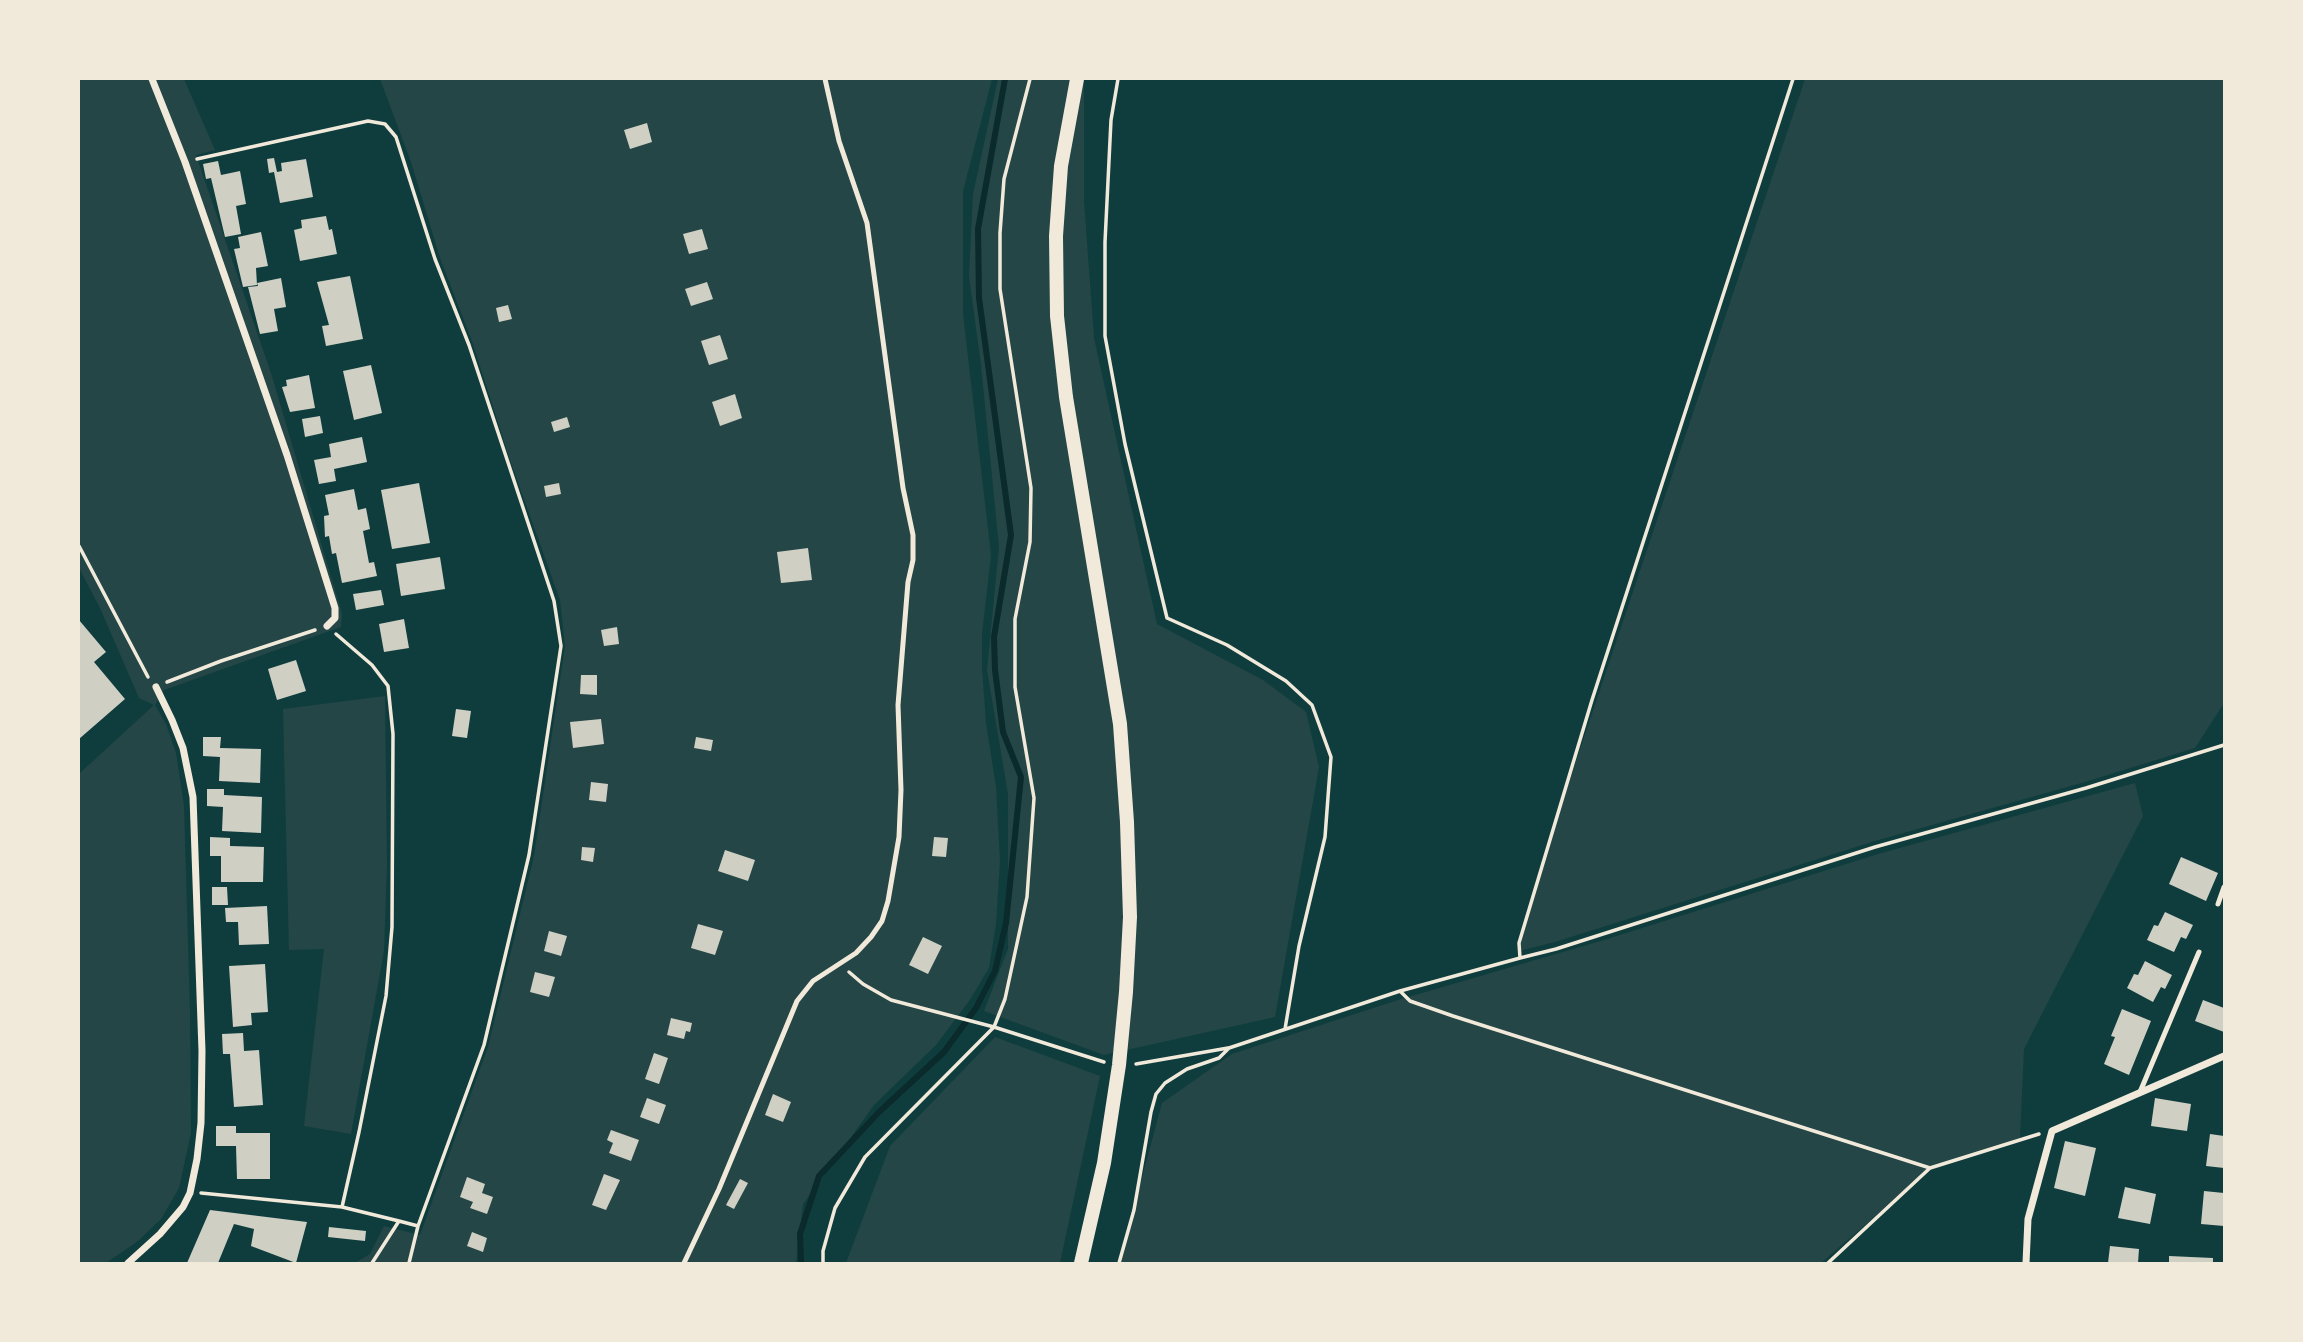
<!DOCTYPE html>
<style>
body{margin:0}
#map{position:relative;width:2303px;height:1342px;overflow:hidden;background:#0f3d3e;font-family:"Golos Text",sans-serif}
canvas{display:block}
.frame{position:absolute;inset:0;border:80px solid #f1e9da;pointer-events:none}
</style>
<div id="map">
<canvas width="2303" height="1342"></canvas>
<div class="frame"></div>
</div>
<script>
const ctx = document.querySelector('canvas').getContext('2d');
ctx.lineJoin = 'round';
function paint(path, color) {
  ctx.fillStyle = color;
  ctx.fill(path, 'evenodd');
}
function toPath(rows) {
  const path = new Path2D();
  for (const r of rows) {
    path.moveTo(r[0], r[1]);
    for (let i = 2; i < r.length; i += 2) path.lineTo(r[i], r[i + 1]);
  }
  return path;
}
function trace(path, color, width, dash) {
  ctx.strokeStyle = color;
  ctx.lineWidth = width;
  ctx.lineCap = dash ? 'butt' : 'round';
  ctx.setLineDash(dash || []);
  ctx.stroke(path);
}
paint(toPath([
 [79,79,184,79,215,150,196,155,271,373,342,614,341,627,164,690,155,705,166,724,176,753,184,806,190,1012,191,1133,179,1188,161,1219,138,1241,106,1263,79,1263,80,773,154,705,139,698,100,608,79,568],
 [380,79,992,79,963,191,963,314,991,555,982,634,982,667,986,723,996,787,1000,861,996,924,989,968,969,1001,936,1045,874,1105,803,1204,796,1263,355,1263,370,1254,384,1226,420,1235,488,1047,534,856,565,646,560,600,509,457,473,344,440,258,411,162],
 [998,79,1084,79,1084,201,1094,338,1157,624,1263,680,1306,712,1319,767,1275,1017,1104,1055,984,1011,1008,949,1008,794,987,670,999,547,981,365,969,276,973,194],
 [1805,79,2224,79,2224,703,2195,748,2085,782,1875,841,1555,942,1519,951,1553,830],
 [385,696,387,866,384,951,351,1134,304,1126,324,949,289,950,283,709],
 [2135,783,2143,816,2024,1049,2020,1138,1930,1169,1821,1263,1119,1263,1162,1103,1232,1054,1398,1000,1604,940,1878,854],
 [995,1037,1100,1076,1060,1263,846,1263,890,1146]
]), '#244646');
trace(toPath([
 [801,1263,800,1234,819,1176,879,1112,944,1052,976,1008,995,971,1006,923,1021,777,1003,732,995,670,994,637,1011,535,979,298,978,229,1005,79]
]), '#0a2a2b', 6);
paint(toPath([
 [647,123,652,142,630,149,624,130],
 [274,158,277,172,282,171,281,163,306,159,313,197,280,203,274,172,269,173,267,159],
 [218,161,221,175,240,171,246,204,236,206,241,234,225,237,211,178,206,179,203,164],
 [326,216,329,230,332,229,337,254,300,261,294,230,302,228,301,220],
 [702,229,708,249,689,254,683,234],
 [261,232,268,266,256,268,257,285,243,287,234,249,240,248,238,237],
 [350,276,363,339,326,346,322,326,329,325,317,282],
 [281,278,286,307,274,309,278,331,260,334,248,287,258,286,257,283],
 [707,282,713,299,691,306,685,289],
 [508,305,512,319,499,322,496,308],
 [720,335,728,359,709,365,701,341],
 [371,365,382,413,354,420,343,371],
 [309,375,315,408,290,412,282,387,287,386,286,380],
 [735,394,742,418,720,426,712,402],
 [320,416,323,433,305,437,302,419],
 [567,417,570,427,554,432,551,422],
 [362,437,367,462,334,469,336,481,319,484,314,460,331,457,329,444],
 [419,483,430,543,392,549,381,490],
 [559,483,561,494,546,497,544,486],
 [354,489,358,510,366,508,370,529,363,531,369,563,374,562,377,576,342,583,336,553,332,554,329,536,325,537,324,516,329,515,325,495],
 [808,548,812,580,781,583,777,552],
 [440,557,445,589,401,596,396,564],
 [381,590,384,605,356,610,353,594],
 [404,619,409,648,384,652,379,624],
 [79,620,106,652,94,662,125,699,79,739],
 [617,627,619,644,604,646,601,630],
 [296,660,306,691,277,700,268,669],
 [581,675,597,675,597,695,580,694],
 [456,709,471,711,467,738,452,736],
 [601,719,604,744,573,748,570,722],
 [203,737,221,737,220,748,261,749,260,783,219,781,220,757,203,756],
 [696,737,713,740,711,751,694,748],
 [591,782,608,784,606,802,589,800],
 [207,789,224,789,224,795,262,797,261,833,222,831,223,807,207,806],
 [210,837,230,838,230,846,264,847,263,882,221,882,221,856,210,856],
 [934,837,948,838,946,857,932,856],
 [582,847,595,848,593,862,581,860],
 [725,850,755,860,748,881,718,871],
 [2181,857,2218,873,2206,901,2169,884],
 [212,887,227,887,228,905,212,905],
 [267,906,269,944,239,945,238,922,226,922,225,908],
 [2165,912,2193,925,2186,939,2181,937,2174,952,2147,940,2154,925,2158,926],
 [698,924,723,931,715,955,691,948],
 [549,931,567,936,561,956,544,951],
 [923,937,942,946,928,974,909,965],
 [2145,961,2172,975,2165,989,2161,987,2153,1002,2127,988,2134,974,2138,975],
 [265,964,268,1012,251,1013,252,1025,233,1027,229,966],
 [535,972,555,977,549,997,530,992],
 [2203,1000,2224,1008,2224,1032,2195,1021],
 [2122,1009,2151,1021,2129,1075,2104,1064,2115,1037,2111,1036],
 [671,1018,692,1023,690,1032,686,1031,684,1039,667,1035],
 [243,1033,244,1051,259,1050,263,1105,234,1107,230,1054,223,1054,222,1034],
 [654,1053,668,1058,659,1084,645,1079],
 [773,1094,791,1102,783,1122,765,1115],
 [647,1098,666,1105,659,1124,640,1117],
 [2155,1098,2191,1104,2187,1131,2151,1126],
 [216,1126,236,1126,236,1133,270,1133,270,1179,237,1179,236,1146,216,1146],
 [611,1130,639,1140,631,1161,609,1153,613,1143,607,1140],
 [2210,1134,2224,1136,2224,1168,2206,1166],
 [2065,1141,2096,1148,2085,1196,2054,1188],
 [604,1174,620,1180,606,1210,592,1205],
 [467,1177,485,1184,482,1193,493,1197,487,1214,470,1208,473,1202,460,1197],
 [740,1179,748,1183,734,1209,726,1205],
 [2125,1187,2156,1194,2150,1224,2118,1218],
 [2204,1191,2224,1193,2224,1226,2201,1224],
 [210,1210,307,1222,296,1263,251,1246,254,1229,234,1224,218,1263,187,1263],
 [329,1227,366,1231,365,1241,328,1237],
 [472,1232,487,1238,483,1252,467,1246],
 [2110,1246,2139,1249,2138,1263,2108,1263],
 [2169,1256,2213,1258,2213,1263,2169,1263]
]), '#cfcfc3');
trace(toPath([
 [1118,79,1111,120,1105,242,1105,336,1125,444,1167,618,1227,645,1286,681,1312,705,1331,757,1325,837,1299,946,1285,1029],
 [197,159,368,121,385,124,396,137,435,259,469,345,554,601,561,646,529,855,484,1045,418,1226,409,1263],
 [79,546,148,677],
 [336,634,372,665,388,686,393,734,392,927,386,996,359,1132,342,1207,399,1221],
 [167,682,221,661,315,630],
 [1520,958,1556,949,1875,847,2086,788,2224,745],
 [849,972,863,984,891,1000,994,1027,1104,1062],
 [1400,991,1410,1001,1453,1016,1930,1168],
 [1136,1064,1228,1048],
 [201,1193,342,1207],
 [372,1263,399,1221,418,1226],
 [823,1263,823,1251,835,1208,865,1157,994,1027,1005,999,1027,897,1034,798,1015,687,1015,619,1030,542,1031,488,1000,289,1000,233,1004,179,1030,79],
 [1119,1263,1134,1210,1151,1112,1156,1094,1165,1083,1187,1069,1219,1058,1229,1048,1400,991,1520,958,1519,943,1592,700,1793,79],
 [1828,1263,1930,1168,2039,1134]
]), '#f1e9da', 3.5);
trace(toPath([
 [2218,904,2224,887],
 [2140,1092,2199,952],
 [684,1263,719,1189,797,1001,813,981,856,953,871,937,882,921,888,901,899,837,901,790,898,705,908,582,913,560,913,535,903,488,867,223,839,141,825,79]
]), '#f1e9da', 5);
trace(toPath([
 [152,79,185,162,287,455,335,608,335,618,327,626],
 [128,1263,160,1234,183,1207,190,1193,197,1159,201,1123,202,1051,193,797,183,748,172,720,156,687],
 [2026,1263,2028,1219,2052,1131,2224,1056]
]), '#f1e9da', 7);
trace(toPath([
 [1077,79,1061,166,1056,236,1057,316,1066,397,1120,724,1127,822,1130,917,1126,992,1119,1065,1104,1163,1081,1263]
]), '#f1e9da', 14);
</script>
